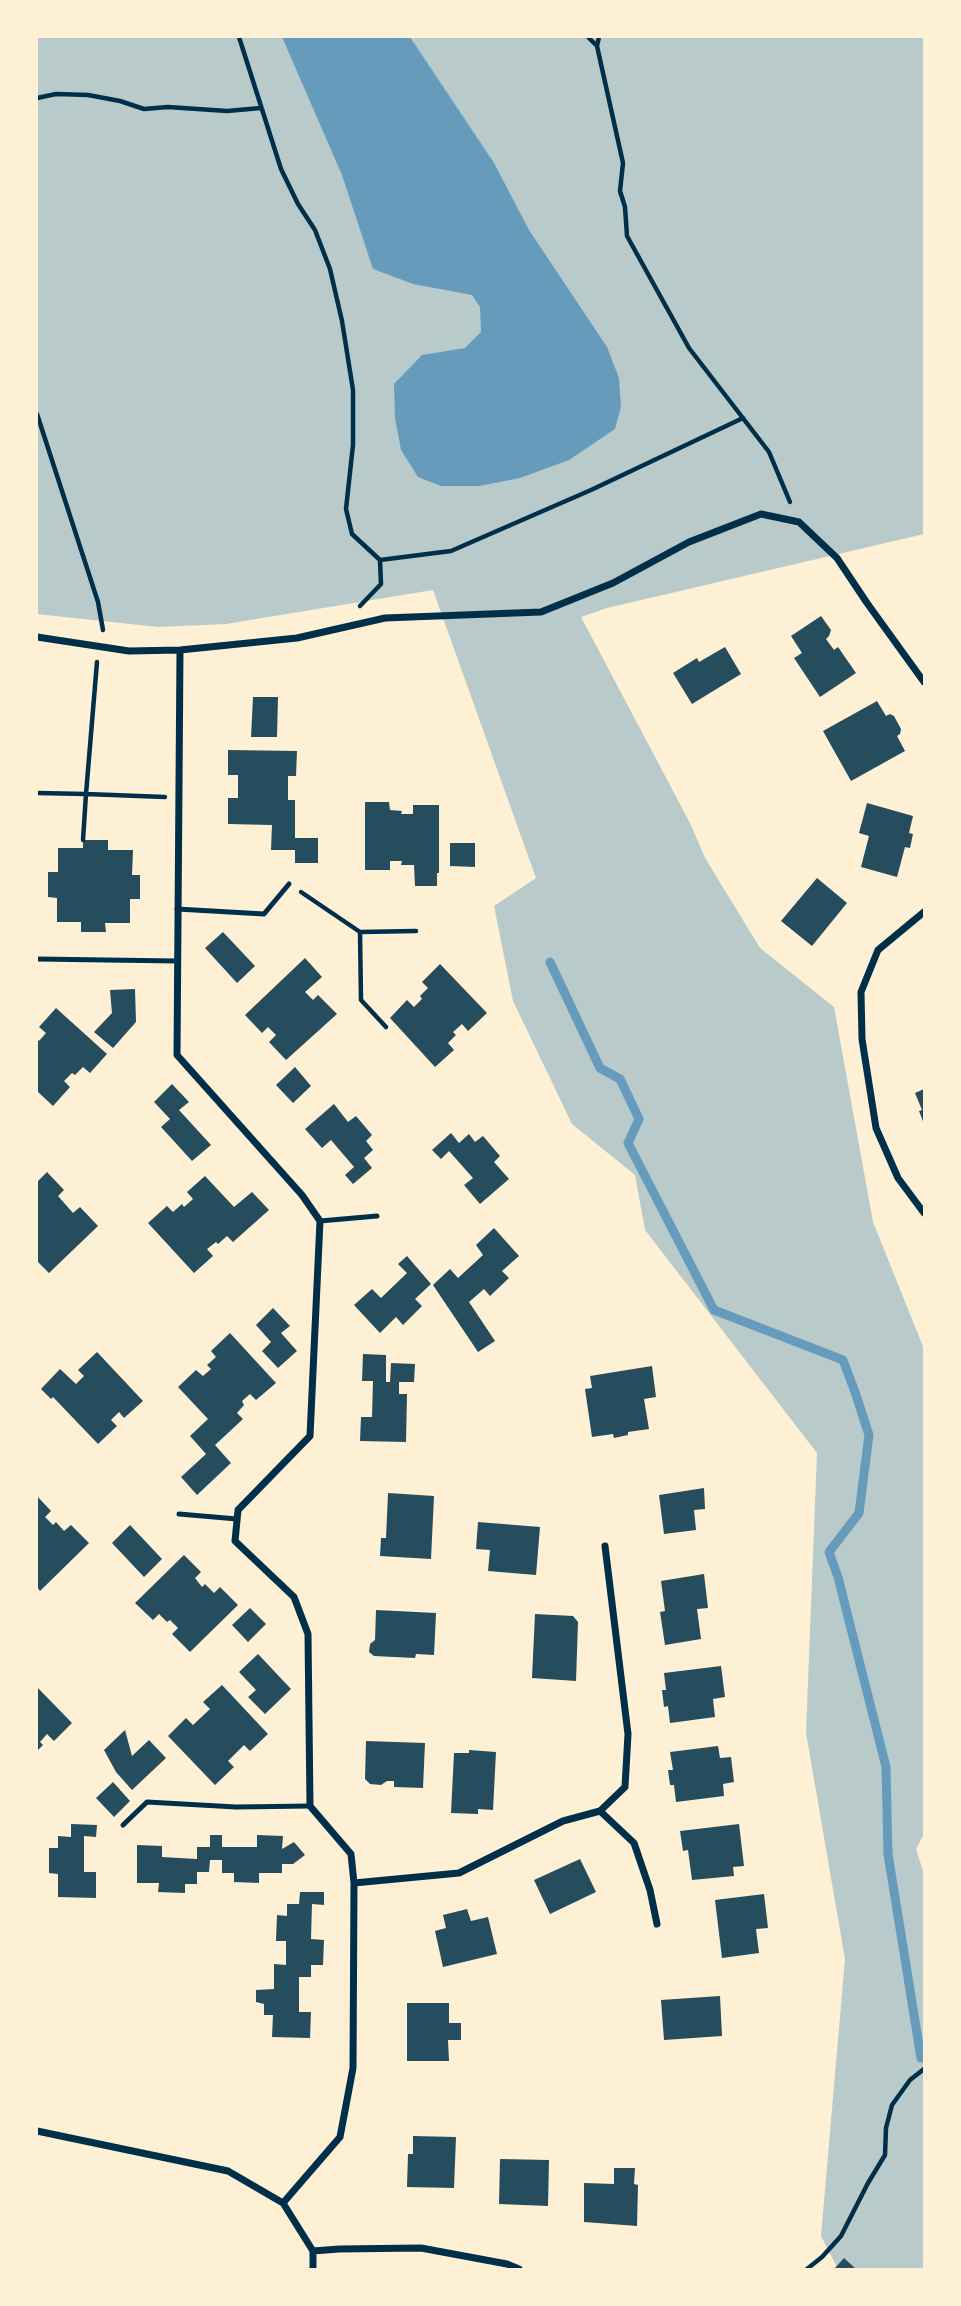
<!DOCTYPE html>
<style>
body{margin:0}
#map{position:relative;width:961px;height:2306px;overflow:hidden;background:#fdf0d5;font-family:"Open Sans",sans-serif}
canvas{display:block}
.frame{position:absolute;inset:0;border:38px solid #fdf0d5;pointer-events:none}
</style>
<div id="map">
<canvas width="961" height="2306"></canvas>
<div class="frame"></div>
</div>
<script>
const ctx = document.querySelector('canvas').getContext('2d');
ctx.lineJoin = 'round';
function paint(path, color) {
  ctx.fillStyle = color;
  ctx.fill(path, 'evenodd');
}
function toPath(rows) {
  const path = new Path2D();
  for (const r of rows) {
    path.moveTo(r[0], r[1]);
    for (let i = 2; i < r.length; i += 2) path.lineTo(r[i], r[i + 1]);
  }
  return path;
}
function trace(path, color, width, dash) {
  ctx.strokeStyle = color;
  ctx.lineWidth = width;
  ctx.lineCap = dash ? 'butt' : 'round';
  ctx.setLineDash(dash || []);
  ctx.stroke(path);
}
paint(toPath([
 [37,37,924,37,924,534,607,608,581,617,691,825,705,858,760,948,834,1007,873,1222,924,1349,924,1834,916,1849,924,1874,924,2269,838,2269,821,2236,845,1959,806,1733,817,1453,645,1230,635,1175,572,1124,513,1001,494,906,536,878,433,590,226,624,158,627,37,614]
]), '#b9caca');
paint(toPath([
 [282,37,410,37,494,163,529,230,607,347,619,378,621,407,615,429,569,460,520,478,479,486,441,486,418,477,401,450,395,418,394,384,422,355,465,348,481,332,480,307,472,295,413,284,373,269,342,175]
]), '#669bbc');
trace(toPath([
 [550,962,600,1068,620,1079,639,1119,628,1143,714,1310,843,1360,855,1392,869,1435,859,1513,829,1552,838,1577,886,1767,888,1854,921,2058]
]), '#669bbc', 9);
paint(toPath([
 [821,616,831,630,829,636,826,639,834,650,838,647,856,673,820,697,794,658,802,653,791,636],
 [725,647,741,674,692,704,673,673,697,658,699,662],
 [253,697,278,697,277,737,251,737],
 [877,701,886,716,890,714,894,716,901,729,900,734,897,736,905,751,851,781,823,731],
 [228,750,297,751,296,776,288,776,288,800,295,800,295,838,318,838,318,863,295,863,295,850,271,850,272,825,228,824,228,798,238,798,238,775,228,775],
 [365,802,389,802,390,810,402,811,401,814,413,814,413,805,439,805,439,873,437,873,437,886,415,886,414,865,401,865,402,861,390,861,390,870,365,870],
 [867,803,913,816,909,833,913,834,910,848,905,847,897,877,861,867,869,836,859,833],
 [83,840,108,840,108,850,133,850,132,875,140,875,140,899,130,899,130,923,105,923,106,932,81,932,81,922,57,922,57,898,48,897,48,872,58,872,58,848,83,848],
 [450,843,475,843,475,867,450,866],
 [817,878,847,903,812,946,781,921],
 [223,932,255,966,237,983,205,948],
 [305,958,322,977,305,992,313,1000,318,995,337,1014,286,1060,269,1042,276,1035,268,1027,262,1033,245,1015],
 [440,964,487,1013,468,1031,462,1024,453,1032,456,1035,448,1043,454,1050,435,1067,390,1018,407,1000,414,1007,422,999,420,996,428,988,422,982],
 [135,989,136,1022,113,1048,94,1032,112,1013,110,990],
 [56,1008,107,1054,90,1073,83,1067,75,1075,72,1073,64,1081,70,1087,53,1106,37,1091,37,1039,39,1041,46,1033,39,1027],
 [295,1067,311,1086,293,1103,276,1085],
 [172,1084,189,1102,179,1110,211,1145,192,1161,161,1127,170,1119,154,1102],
 [924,1089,924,1124,919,1111,922,1110,915,1093],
 [334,1104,348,1122,356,1116,372,1135,366,1141,373,1150,364,1158,372,1168,353,1184,345,1175,354,1167,331,1140,322,1148,305,1129],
 [451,1133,459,1143,469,1134,475,1142,483,1136,500,1156,494,1162,509,1179,480,1204,464,1185,473,1178,449,1151,441,1159,432,1150],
 [47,1172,64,1190,58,1196,73,1213,80,1207,98,1226,49,1273,37,1261,37,1182],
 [205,1176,234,1207,252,1192,269,1210,233,1242,227,1236,218,1244,216,1242,207,1249,213,1256,194,1273,148,1223,167,1206,173,1212,182,1204,184,1207,193,1199,187,1192],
 [494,1228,519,1256,502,1271,509,1278,490,1296,484,1289,469,1302,495,1341,478,1352,433,1285,450,1269,458,1278,483,1255,476,1245],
 [407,1256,431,1284,415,1299,422,1306,403,1325,396,1317,380,1333,354,1305,372,1289,381,1298,407,1273,398,1264],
 [273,1308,290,1326,281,1333,297,1351,278,1368,262,1351,271,1342,256,1325],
 [230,1333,276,1383,256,1400,250,1394,242,1401,244,1405,237,1413,243,1419,215,1445,231,1463,197,1495,181,1477,206,1454,190,1436,208,1419,178,1387,196,1370,203,1376,211,1369,207,1365,216,1357,211,1351],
 [97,1352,143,1401,124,1418,119,1412,111,1420,117,1426,98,1444,53,1397,51,1399,41,1389,60,1369,76,1384,84,1376,78,1370],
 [363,1354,386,1355,386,1382,390,1382,391,1363,415,1364,414,1382,399,1382,399,1394,407,1394,406,1442,360,1441,361,1417,372,1417,373,1381,362,1381],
 [652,1366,656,1397,644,1399,649,1429,628,1432,628,1435,614,1438,613,1434,592,1437,585,1389,592,1388,590,1376],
 [704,1488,705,1509,694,1510,696,1530,664,1534,659,1495],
 [388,1493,434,1496,431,1559,380,1556,381,1538,386,1538],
 [37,1496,51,1511,45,1517,53,1525,56,1522,64,1531,71,1525,89,1543,40,1591,37,1587],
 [478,1522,540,1527,536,1575,488,1571,490,1550,476,1549],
 [130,1525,162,1559,144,1577,112,1543],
 [184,1555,201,1572,195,1578,202,1587,205,1584,214,1593,220,1587,238,1605,190,1652,172,1634,178,1628,170,1620,167,1622,159,1614,153,1620,135,1603],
 [704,1574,708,1608,697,1609,701,1639,665,1645,660,1612,665,1611,661,1581],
 [250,1608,266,1624,248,1642,232,1625],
 [376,1610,436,1613,434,1655,416,1654,415,1658,374,1656,369,1652,370,1644,375,1640],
 [535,1614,573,1616,578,1622,576,1681,532,1678],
 [258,1654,291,1689,265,1714,248,1697,256,1690,239,1672],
 [721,1666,725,1697,713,1699,715,1717,670,1723,668,1706,664,1707,662,1690,666,1690,664,1673],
 [222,1685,268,1734,250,1751,244,1745,228,1761,234,1767,215,1785,168,1736,186,1718,193,1725,210,1709,203,1702],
 [37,1687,72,1723,54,1741,47,1734,40,1742,43,1745,37,1751],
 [125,1730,132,1756,149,1740,166,1758,132,1790,116,1772,104,1750],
 [366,1741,425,1743,423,1788,394,1787,394,1781,387,1781,381,1785,370,1784,365,1779],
 [718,1746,720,1758,731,1757,734,1782,723,1784,724,1796,676,1802,674,1785,670,1785,668,1770,673,1770,670,1752],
 [469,1750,496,1752,493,1810,478,1809,478,1814,451,1813,454,1753,469,1753],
 [113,1782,130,1801,114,1817,96,1798],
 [71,1824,97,1825,96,1837,84,1836,84,1872,96,1872,96,1898,58,1897,58,1874,49,1873,49,1848,58,1848,58,1836,71,1837],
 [739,1824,744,1866,733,1867,734,1876,692,1880,688,1850,683,1851,680,1831],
 [210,1835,222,1835,222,1847,257,1847,257,1835,283,1836,282,1849,294,1842,305,1855,293,1864,282,1864,282,1873,259,1873,259,1883,234,1882,234,1873,222,1873,222,1860,210,1860,209,1872,197,1872,197,1884,185,1884,185,1893,158,1892,159,1883,137,1883,137,1845,162,1846,162,1857,197,1859,197,1847,210,1847],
 [580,1859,596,1892,550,1914,534,1880],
 [300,1892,324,1892,324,1905,312,1904,311,1939,324,1940,323,1965,311,1965,311,1977,299,1977,299,2012,311,2012,310,2038,272,2037,273,2015,264,2015,264,2004,256,2002,256,1990,274,1989,274,1964,286,1965,286,1941,276,1941,277,1915,287,1916,287,1904,299,1904],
 [764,1894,768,1928,756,1929,759,1953,722,1958,715,1900],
 [467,1909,471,1921,488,1917,497,1954,443,1967,435,1931,446,1928,443,1915],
 [720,1996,722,2036,664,2040,661,2000],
 [407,2003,449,2003,449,2023,461,2023,461,2040,448,2040,449,2061,407,2061],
 [413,2136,456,2137,454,2188,407,2187,408,2154,413,2154],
 [500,2159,549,2160,548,2206,499,2204],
 [614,2168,635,2168,634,2184,638,2185,637,2226,584,2222,584,2183,614,2184],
 [844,2258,856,2269,834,2269]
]), '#264d5e');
trace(toPath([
 [239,37,281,169,298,204,315,230,330,269,342,321,353,390,353,445,346,509,352,534,380,560,381,584,360,606],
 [588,37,596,45],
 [599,37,597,46,623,163,620,191,625,207,627,236,689,348,769,452,790,502],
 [37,98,56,94,88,95,120,101,144,109,168,107,227,111,261,108],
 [37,414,98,602,103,630],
 [380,560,451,551,591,490,743,418],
 [37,793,86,794,97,662],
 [83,840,86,794,165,797],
 [301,892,360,932,416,931],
 [360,932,361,1000,386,1027],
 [807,2269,822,2257,841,2236,868,2183,885,2155,886,2128,892,2105,910,2080,924,2069]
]), '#003049', 4.5);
trace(toPath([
 [177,909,264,914,289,884],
 [37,959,177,961],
 [320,1221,377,1216],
 [179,1514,237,1519],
 [123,1825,147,1802,236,1807,310,1806]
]), '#003049', 5);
trace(toPath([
 [37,637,129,651,180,650,297,638,385,618,541,612,613,583,689,542,761,514,799,522,837,558,867,603,924,682],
 [180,650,177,1055,302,1195,320,1221,310,1436,238,1510,235,1541,294,1597,308,1634,310,1806,351,1854,354,1883,353,2068,340,2137,283,2203],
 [924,912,878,950,861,992,862,1039,876,1128,898,1178,924,1213],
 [600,1811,625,1787,628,1734,605,1546],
 [354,1883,459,1873,563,1821,600,1811,634,1843,650,1890,657,1924],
 [37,2131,228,2171,283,2203,313,2251,313,2269],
 [313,2251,339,2249,421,2248,507,2264,519,2269]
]), '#003049', 7);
</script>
